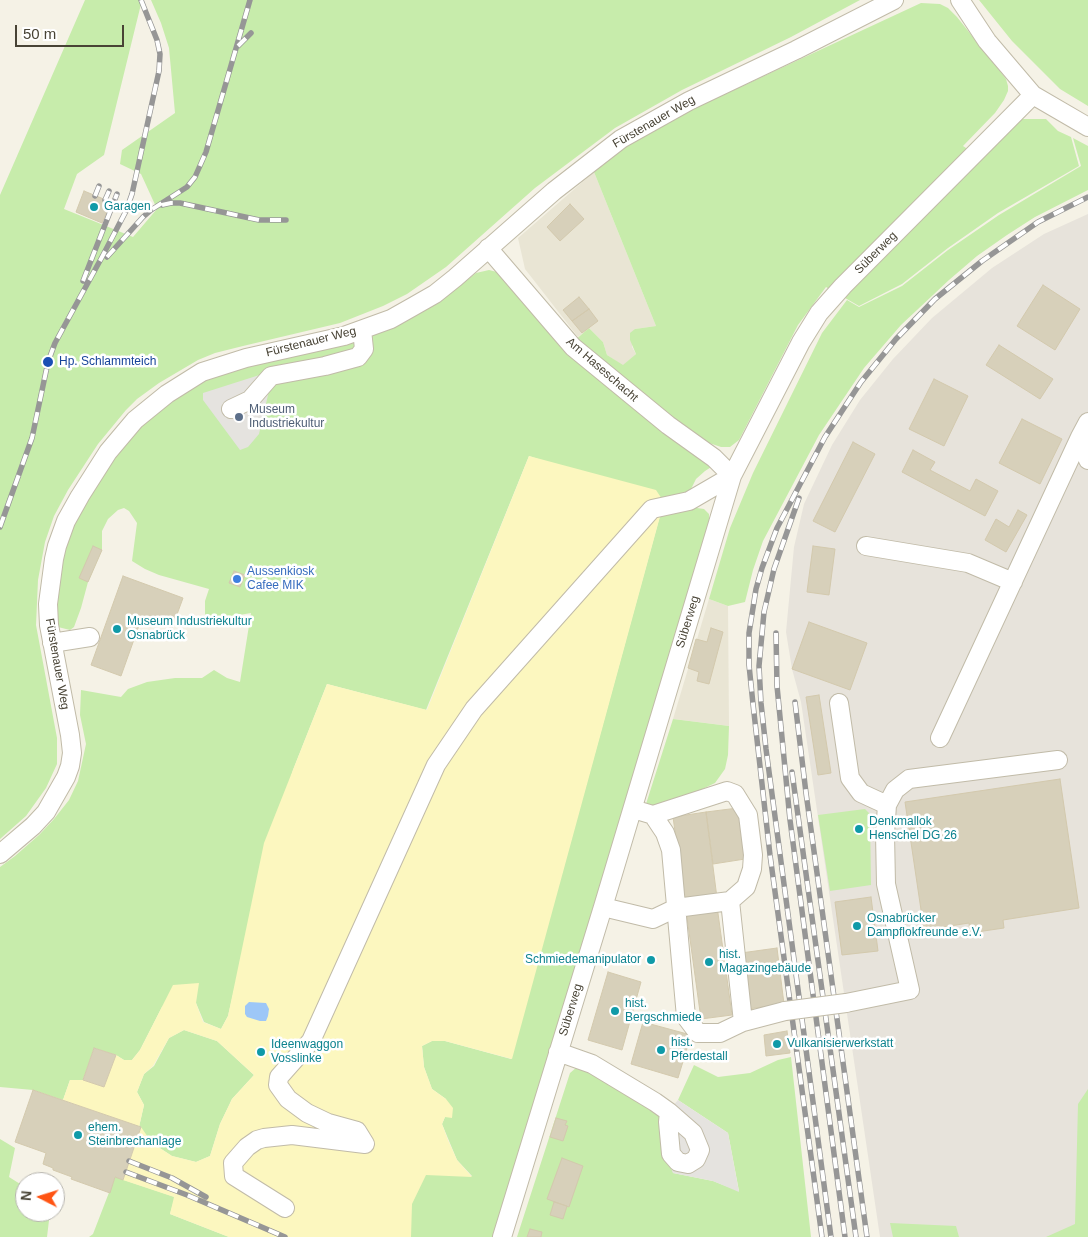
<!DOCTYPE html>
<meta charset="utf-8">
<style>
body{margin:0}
#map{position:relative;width:1088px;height:1237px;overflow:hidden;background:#f5f2e6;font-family:Helvetica,sans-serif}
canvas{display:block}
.north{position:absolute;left:15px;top:1172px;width:50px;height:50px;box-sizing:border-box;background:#fff;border:1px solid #b6b4ae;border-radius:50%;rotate:275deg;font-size:14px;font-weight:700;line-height:20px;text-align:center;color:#484335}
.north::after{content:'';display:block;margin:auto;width:18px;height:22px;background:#ff5413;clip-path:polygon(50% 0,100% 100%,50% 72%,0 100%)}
.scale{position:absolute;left:15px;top:25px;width:109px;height:22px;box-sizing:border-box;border:2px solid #484335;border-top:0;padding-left:6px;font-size:15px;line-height:18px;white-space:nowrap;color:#484335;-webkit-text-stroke:4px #fff;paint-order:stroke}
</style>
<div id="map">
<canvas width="1088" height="1237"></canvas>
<div class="north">N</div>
<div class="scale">50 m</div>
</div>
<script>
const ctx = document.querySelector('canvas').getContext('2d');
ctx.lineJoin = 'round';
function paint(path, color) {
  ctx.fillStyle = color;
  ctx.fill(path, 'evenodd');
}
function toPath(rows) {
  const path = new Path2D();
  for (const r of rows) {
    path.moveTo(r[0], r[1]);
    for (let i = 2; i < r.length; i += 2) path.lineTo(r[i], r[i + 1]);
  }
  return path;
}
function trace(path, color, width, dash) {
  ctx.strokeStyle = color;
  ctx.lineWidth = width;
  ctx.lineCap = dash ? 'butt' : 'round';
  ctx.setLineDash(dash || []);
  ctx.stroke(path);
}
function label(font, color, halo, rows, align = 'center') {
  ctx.font = font + ' Helvetica,sans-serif';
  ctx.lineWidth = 5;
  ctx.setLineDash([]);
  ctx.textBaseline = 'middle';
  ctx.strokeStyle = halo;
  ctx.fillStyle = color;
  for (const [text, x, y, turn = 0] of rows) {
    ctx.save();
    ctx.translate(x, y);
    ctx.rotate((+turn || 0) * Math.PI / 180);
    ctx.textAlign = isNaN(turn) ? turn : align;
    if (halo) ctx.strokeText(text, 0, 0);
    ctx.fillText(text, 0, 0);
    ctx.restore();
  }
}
paint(toPath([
 [594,172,656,326,635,329,632,347,636,354,623,366,607,355,603,342,589,328,578,337,525,269,518,238],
 [709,599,728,606,729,726,673,719]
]), '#e9e5d4');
paint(toPath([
 [1088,214,1088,1237,880,1237,801,702,792,669,786,632,794,547,804,504,832,445,860,400,893,359,932,318,992,268,1044,234]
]), '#e7e3db');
paint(toPath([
 [85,0,142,0,104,155,77,174,64,209,133,237,157,209,141,174,120,164,122,150,175,113,169,48,161,23,151,0,860,0,791,37,682,90,615,128,535,188,446,267,407,294,383,306,340,323,243,346,215,353,198,360,159,383,137,399,126,410,98,444,68,490,54,516,45,542,38,580,36,625,57,738,57,764,46,788,26,816,0,839,0,195],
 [979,0,1088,0,1088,106,1060,89,1012,41],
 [921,3,940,4,948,8,957,17,1000,71,1006,79,1008,86,1008,91,1004,100,995,113,963,146,981,158,1021,119,1046,119,1058,131,1071,137,1079,166,998,213,948,248,902,284,859,306,826,287,798,325,739,440,730,447,721,447,706,442,702,454,716,464,705,471,696,479,689,493,664,502,529,456,426,710,327,684,293,770,241,960,228,1016,221,1029,204,1022,196,1003,162,1007,140,1050,132,1060,124,1060,116,1055,94,1048,83,1080,70,1080,63,1100,33,1090,0,1087,0,867,15,856,39,835,54,819,69,800,78,781,86,744,80,715,81,690,121,697,128,689,147,682,175,678,202,678,214,670,227,678,240,682,251,613,205,621,205,601,209,589,159,575,145,569,132,561,137,523,129,511,124,508,118,510,108,519,102,531,102,550,88,582,81,608,74,627,70,630,58,627,56,604,61,560,73,524,100,478,131,435,171,400,206,379,222,372,364,339,392,328,418,314,441,300,476,273,489,270,501,273,566,348,589,328,603,342,607,355,623,365,636,354,630,340,630,333,635,329,656,326,594,172,627,145,693,109],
 [1073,138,1088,146,1088,190,1035,217,1007,235,977,256,949,280,901,325,864,368,819,435,763,541,753,570,745,602,728,606,709,599,730,528,753,473,822,333,847,300,859,307,902,286,948,250,999,215,1081,166],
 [690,507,704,509,709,514,709,522,494,1237,411,1237,411,1204,244,1157,472,1176,457,1160,442,1124,445,1117,446,1099,432,1089,424,1067,422,1046,432,1041,445,1041,511,1059,661,512],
 [673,719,729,726,728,755,725,769,715,783,671,804,654,806,646,804],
 [865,809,870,814,871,885,830,891,818,815],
 [184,1030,217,1041,254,1075,232,1099,220,1124,210,1156,196,1162,172,1156,152,1143,139,1127,144,1105,137,1092,144,1074,154,1066,169,1038],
 [791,1057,811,1237,517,1237,570,1073,577,1067,617,1084,662,1118,673,1173,713,1181,739,1191,728,1133,678,1100,694,1065,718,1077,750,1073,778,1060],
 [1088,1089,1088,1237,1046,1237,1075,1224,1078,1104],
 [0,1139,15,1148,9,1177,25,1187,25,1212,50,1212,47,1237,0,1237],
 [115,1177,175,1197,170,1214,229,1237,89,1237,93,1234],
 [890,1223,956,1226,959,1237,893,1237]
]), '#c7ecab');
paint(toPath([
 [529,456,656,490,664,502,512,1059,445,1041,432,1041,422,1046,424,1067,432,1089,446,1099,453,1108,452,1118,445,1117,442,1124,448,1140,457,1160,472,1177,426,1175,412,1204,411,1237,229,1237,170,1214,174,1197,123,1180,141,1127,152,1143,172,1156,196,1162,210,1156,220,1124,232,1099,254,1075,217,1041,184,1030,169,1038,153,1066,144,1074,137,1092,144,1105,139,1127,63,1100,70,1080,83,1080,104,1087,116,1055,124,1060,132,1060,140,1050,173,985,199,983,196,1003,203,1022,221,1029,228,1016,264,843,327,684,427,710]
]), '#fcf7bf');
paint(toPath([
 [272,371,271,382,259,434,248,447,240,450,203,400,203,393],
 [678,1100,728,1133,739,1192,713,1181,673,1173,664,1151,660,1133,662,1118]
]), '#e5e3df');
paint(toPath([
 [249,1002,266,1003,269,1009,268,1016,266,1021,260,1021,247,1017,245,1014,245,1006]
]), '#9dc7f7');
const building = toPath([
 [84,191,111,202,102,223,76,212,84,191],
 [570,204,584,219,560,241,547,227,570,204],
 [1043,285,1080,309,1055,350,1017,326,1043,285],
 [579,297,589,309,572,321,563,310,579,297],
 [589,309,598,321,582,333,572,321,589,309],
 [999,345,1053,379,1040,399,986,365,999,345],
 [934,379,968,396,944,446,909,429,934,379],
 [1022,419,1062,439,1040,484,999,463,1022,419],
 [853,442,875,454,835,532,813,521,853,442],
 [913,450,935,462,930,470,970,491,976,479,998,491,985,516,902,472,913,450],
 [1018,510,1027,515,1006,552,985,540,996,519,1009,527,1018,510],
 [93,546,102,550,88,582,79,578,93,546],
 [813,546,835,549,829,595,807,592,813,546],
 [234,571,245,575,240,587,229,583,234,571],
 [123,576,183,598,172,628,142,617,121,676,91,665,123,576],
 [809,622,867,643,850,690,792,669,809,622],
 [711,628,723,632,709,684,697,681,699,672,688,668,696,639,707,642,711,628],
 [819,695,831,773,818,775,806,697,819,695],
 [1060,779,1079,908,1003,920,1004,928,970,933,969,923,924,930,905,802,1060,779],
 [738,808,745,859,713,864,706,812,738,808],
 [706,812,717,898,685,903,673,817,706,812],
 [871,897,878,951,842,955,835,902,871,897],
 [717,906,732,1015,701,1019,686,910,717,906],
 [777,948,784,1004,748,1009,741,953,777,948],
 [608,972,641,982,622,1050,588,1040,608,972],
 [643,1022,691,1035,678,1078,631,1064,643,1022],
 [787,1031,790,1053,766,1056,764,1035,787,1031],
 [94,1048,116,1055,104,1087,83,1080,94,1048],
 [33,1090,141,1127,123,1180,115,1177,110,1193,71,1179,72,1177,53,1170,53,1168,43,1164,46,1153,15,1142,33,1090],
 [556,1118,567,1121,565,1125,568,1126,563,1141,550,1137,556,1118],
 [562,1158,583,1166,569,1207,547,1199,562,1158],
 [554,1202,567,1206,563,1219,550,1215,554,1202],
 [530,1229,542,1232,541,1237,527,1237,530,1229]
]);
paint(building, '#d7d0ba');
trace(building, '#d3c9ad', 1);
const minor = toPath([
 [960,0,987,41,1033,95,1088,127],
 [231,409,250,400,271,376,325,366,358,357,364,349,362,330],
 [1088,422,1080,437,1088,441],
 [1080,437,1088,460],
 [866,546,968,563,1013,582],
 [52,643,90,637],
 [839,703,850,778,861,793,887,805],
 [940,738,1080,437],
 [653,815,665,833,671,850,686,1017,698,1033,720,1033,743,1022,785,1011],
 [0,854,33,826,46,812,66,777,70,766,72,753,70,735,49,625,48,604,54,559,57,546,66,521,80,496,108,452,135,420,167,394,202,372,246,358,344,336,391,319,414,306,435,294,455,278,554,191,621,139,689,101,796,50,894,0],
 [730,901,743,1022],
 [603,907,653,919,676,908,730,901,746,887,752,869,753,855,748,815,735,794,727,791,653,815,633,809],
 [846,1003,910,990,886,884,885,834,887,805,895,790,909,779,1058,760],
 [558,1052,592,1064,655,1102,669,1112,693,1133,700,1150,696,1159,688,1164,678,1162,671,1154,668,1122,669,1112],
 [285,1208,234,1176,233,1163,247,1147,257,1140,264,1138,292,1135,365,1144,357,1131,328,1123,307,1113,288,1099,278,1085,279,1077,311,1041,436,765,474,709,652,509,689,501,732,476,714,458,668,425,573,347,488,248],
 [502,1237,603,907,732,476,801,342,819,313,843,286,1033,95]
]);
trace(minor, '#c1bba8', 20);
trace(minor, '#fff', 18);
const rail = toPath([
 [238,46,251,33],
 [95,196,99,186],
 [105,200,109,191],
 [162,205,171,203,180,203,259,220,286,220],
 [107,257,143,217,151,210,187,187,195,177,206,152,250,0],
 [83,281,117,194],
 [799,498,774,569,764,612,759,666,761,703,766,749,831,1237],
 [0,527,32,438,48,362,55,343,102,257,126,211,132,194,159,71,160,54,157,40,141,0],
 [776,633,777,686,790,820,845,1237],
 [795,702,806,793,867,1237],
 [792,772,856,1237],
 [129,1161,172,1178,206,1197],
 [126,1172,187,1195,285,1237],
 [822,1237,770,855,753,704,749,665,749,633,756,589,762,568,777,528,825,437,861,382,896,339,935,299,982,261,1038,222,1088,197]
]);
trace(rail, '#969696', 5.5);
trace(rail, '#fff', 4, [11]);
const minorBridge = toPath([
 [785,1011,846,1003]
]);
trace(minorBridge, '#c1bba8', 20, []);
trace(minorBridge, '#fff', 18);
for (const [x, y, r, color] of [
 [94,207,5,"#0f9aa8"],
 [48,362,6,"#1a4fb4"],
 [239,417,5,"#5c6f8a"],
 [237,579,5,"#3f7fe0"],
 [117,629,5,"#0f9aa8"],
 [859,829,5,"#0f9aa8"],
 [857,926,5,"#0f9aa8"],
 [651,960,5,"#0f9aa8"],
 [709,962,5,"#0f9aa8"],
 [615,1011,5,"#0f9aa8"],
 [777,1044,5,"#0f9aa8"],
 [661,1050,5,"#0f9aa8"],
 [261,1052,5,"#0f9aa8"],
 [78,1135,5,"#0f9aa8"]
]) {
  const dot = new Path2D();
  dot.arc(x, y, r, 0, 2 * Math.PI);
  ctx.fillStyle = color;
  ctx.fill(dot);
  trace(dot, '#fff', 2);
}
label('12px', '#484335', '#fff', [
 ["Fürstenauer Weg",654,122,-30],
 ["Süberweg",876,253,-45],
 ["Fürstenauer Weg",311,342,-14],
 ["Am Haseschacht",602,370,41],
 ["Süberweg",688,622,-73],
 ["Fürstenauer Weg",57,664,80],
 ["Süberweg",571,1010,-73]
]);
label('12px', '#0d838f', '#fff', [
 ["Garagen",104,207],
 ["Museum Industriekultur",127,622],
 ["Osnabrück",127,636],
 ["Denkmallok",869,822],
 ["Henschel DG 26",869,836],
 ["Osnabrücker",867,919],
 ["Dampflokfreunde e.V.",867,933],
 ["hist.",719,955],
 ["Magazingebäude",719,969],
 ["Schmiedemanipulator",641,960,"right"],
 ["hist.",625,1004],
 ["Bergschmiede",625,1018],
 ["hist.",671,1043],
 ["Pferdestall",671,1057],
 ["Vulkanisierwerkstatt",787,1044],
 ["Ideenwaggon",271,1045],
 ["Vosslinke",271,1059],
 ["ehem.",88,1128],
 ["Steinbrechanlage",88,1142]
], 'left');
label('12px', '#164399', '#fff', [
 ["Hp. Schlammteich",59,362]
], 'left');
label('12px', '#4e5e75', '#fff', [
 ["Museum",249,410],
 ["Industriekultur",249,424]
], 'left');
label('12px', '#366cbe', '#fff', [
 ["Aussenkiosk",247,572],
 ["Cafee MIK",247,586]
], 'left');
</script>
